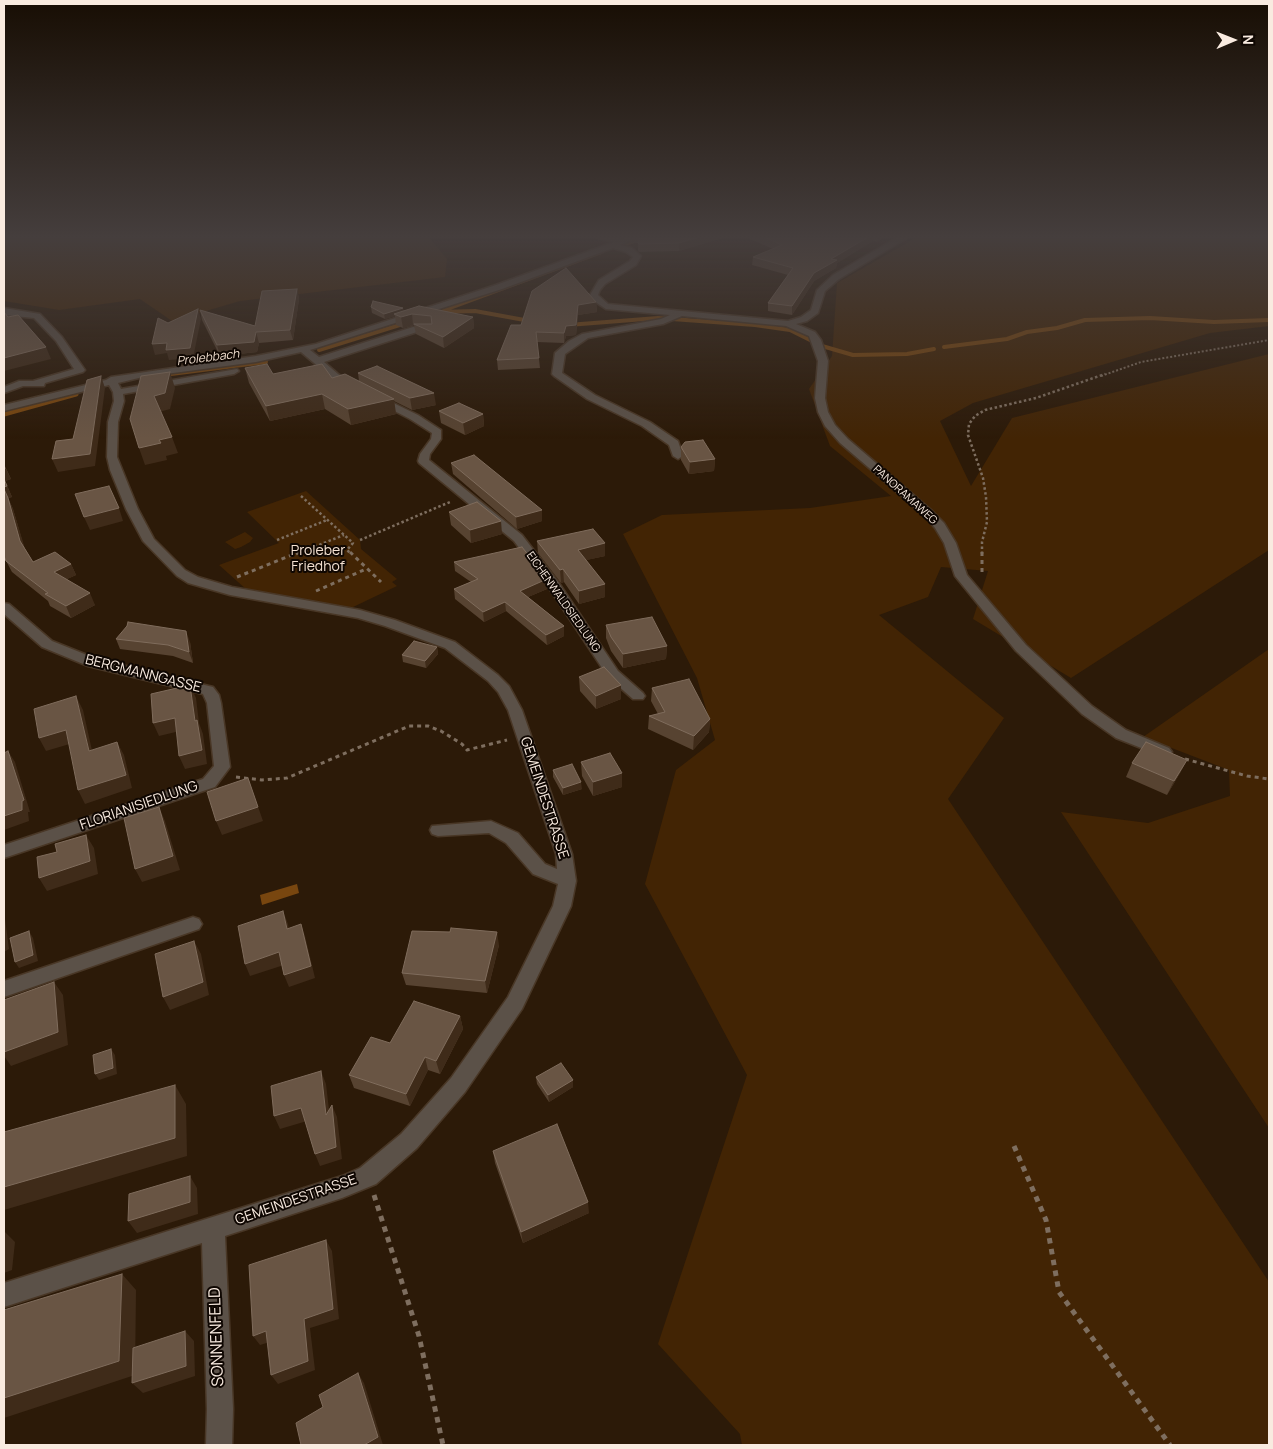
<!DOCTYPE html>
<style>
body{margin:0}
#map{position:relative;width:1273px;height:1449px;overflow:hidden;background:#2c1a08;font-family:Manrope,sans-serif}
canvas{display:block}
.frame{position:absolute;inset:0;border:5px solid #f9ebe0;pointer-events:none}
.north{position:absolute;left:1208px;top:15px;width:50px;height:50px;-webkit-text-stroke:4px #0f0702;paint-order:stroke;rotate:89deg;font-size:14px;font-weight:700;line-height:20px;text-align:center;color:#f9ebe0}
.north::after{content:'';display:block;margin:auto;width:18px;height:22px;background:#f9ebe0;clip-path:polygon(50% 0,100% 100%,50% 72%,0 100%)}
</style>
<div id="map">
<canvas width="1273" height="1449"></canvas>
<div class="frame"></div>
<div class="north">N</div>
</div>
<script>
const ctx = document.querySelector('canvas').getContext('2d');
ctx.lineJoin = 'round';
function paint(path, color) {
  ctx.fillStyle = color;
  ctx.fill(path, 'evenodd');
}
function toPath(rows) {
  const path = new Path2D();
  for (const r of rows) {
    path.moveTo(r[0], r[1]);
    for (let i = 2; i < r.length; i += 2) path.lineTo(r[i], r[i + 1]);
  }
  return path;
}
function trace(path, color, width, dash) {
  ctx.strokeStyle = color;
  ctx.lineWidth = width;
  ctx.lineCap = dash ? 'butt' : 'round';
  ctx.setLineDash(dash || []);
  ctx.stroke(path);
}
function label(font, color, halo, rows, align = 'center') {
  ctx.font = font + ' Manrope,sans-serif';
  ctx.lineWidth = 4;
  ctx.setLineDash([]);
  ctx.textBaseline = 'middle';
  ctx.strokeStyle = halo;
  ctx.fillStyle = color;
  for (const [text, x, y, turn = 0] of rows) {
    ctx.save();
    ctx.translate(x, y);
    ctx.rotate((+turn || 0) * Math.PI / 180);
    ctx.textAlign = isNaN(turn) ? turn : align;
    if (halo) ctx.strokeText(text, 0, 0);
    ctx.fillText(text, 0, 0);
    ctx.restore();
  }
}
paint(toPath([
 [4,236,428,236,447,259,445,277,240,301,172,321,140,299,59,310,4,301],
 [919,236,1269,236,1269,326,1210,333,973,403,940,421,971,486,1012,418,1269,354,1269,550,1071,678,973,619,988,571,941,567,928,597,879,615,1004,718,948,799,1269,1282,1269,1445,742,1445,740,1434,658,1344,747,1075,645,884,676,770,715,740,697,678,623,534,662,515,810,508,891,496,830,446,809,389,832,356,837,283],
 [306,491,360,540,361,549,397,579,392,582,397,586,351,608,247,590,219,565,279,543,247,512],
 [245,532,253,538,250,542,241,547,235,549,225,542],
 [1269,649,1269,1128,1061,812,1148,823,1230,796,1229,770,1143,737]
]), '#422404');
paint(toPath([
 [297,884,299,893,262,905,260,895]
]), '#78460f');
trace(toPath([
 [625,244,650,236],
 [444,310,601,252],
 [439,312,475,311,530,321],
 [568,325,658,318,755,325,790,330,822,346,853,355,907,354,934,349],
 [944,347,1007,339,1027,332,1057,328,1085,320,1150,318,1214,322,1269,320],
 [319,350,406,323],
 [163,375,266,362]
]), '#78460f', 4);
trace(toPath([
 [163,375,167,374],
 [4,414,76,394]
]), '#78460f', 5);
const minor = toPath([
 [591,236,607,236,622,239,630,236,642,236,620,245,632,248,641,256,636,265,605,284,600,290,598,295,608,304,788,321,801,317,811,310,817,290,833,275,900,236,910,236,839,279,825,291,818,313,807,321,796,324,815,332,821,340,828,361,825,398,828,412,835,425,848,439,932,511,944,523,956,543,967,575,1026,645,1092,706,1126,730,1169,748,1172,752,1169,756,1164,757,1116,738,1082,714,1016,651,955,576,944,543,935,528,924,515,840,443,825,426,818,412,815,398,818,361,809,336,786,326,682,316,663,324,588,338,565,354,562,373,595,395,650,422,678,441,683,456,678,459,673,456,669,445,642,426,587,399,554,376,552,374,555,353,569,341,582,334,661,319,670,315,606,309,594,301,590,295,599,280,630,261,633,257,626,252,613,248,502,289,310,350,319,357,413,327,432,329,432,333,417,332,324,362,338,374,355,384,355,388,349,388,332,378,301,352,256,362,143,377,118,383,121,389,237,369,239,371,234,374,123,394,124,401,118,422,117,457,138,509,154,539,185,570,198,577,232,587,360,610,395,620,455,642,498,675,509,686,522,710,572,854,576,881,571,906,522,1009,465,1092,417,1148,376,1184,342,1198,225,1236,233,1409,232,1445,206,1445,207,1409,202,1243,4,1307,4,1283,342,1176,360,1168,401,1134,451,1078,508,997,553,906,558,884,533,874,506,843,489,833,438,836,432,834,430,830,432,826,491,821,518,833,545,864,557,869,556,854,508,710,498,692,488,681,445,648,385,626,358,618,230,595,188,583,177,576,143,541,126,509,110,470,107,457,108,422,114,401,113,392,109,385,4,411,4,405,106,380,111,377,256,356,316,344,496,285,614,242,591,236],
 [4,308,40,314,62,337,85,370,83,372,45,383,44,386,23,386,4,393,4,387,19,381,33,381,74,369,56,341,34,318,4,315,4,308],
 [377,395,418,415,441,430,441,439,430,454,429,460,522,535,559,583,618,671,643,693,645,696,643,699,633,699,608,677,549,588,514,541,419,463,418,461,420,454,431,439,432,433,410,419,373,400,372,398,377,395],
 [4,603,9,604,52,641,97,659,213,687,219,695,221,703,230,767,215,787,4,858,4,845,203,779,214,766,207,703,203,694,88,666,42,647,4,614,4,603],
 [193,917,199,919,202,924,199,929,4,997,4,981,193,917]
]);
trace(minor, '#493726', 3);
trace(toPath([
 [1101,376,1141,362,1269,340]
]), '#7e6e5f', 2, [2, 2]);
trace(toPath([
 [301,496,353,543,347,550,351,554],
 [277,540,327,520],
 [360,540,450,502],
 [296,554,344,535],
 [982,554,982,542,987,522,986,497,983,478,968,435,969,424,975,416,985,410,1036,398,1105,374]
]), '#7e6e5f', 2.5, [2.5, 2.5]);
trace(toPath([
 [350,552,381,582],
 [982,552,982,575],
 [237,577,299,552],
 [316,591,366,569],
 [1185,759,1247,776,1269,779],
 [236,777,262,780,287,778,409,726,428,726,441,731,462,744,467,750,507,740]
]), '#7e6e5f', 3, [4, 4]);
trace(toPath([
 [1014,1146,1046,1220,1059,1292,1170,1445],
 [374,1195,419,1336,443,1445]
]), '#7e6e5f', 5, [5.5, 5.5]);
paint(minor, '#5b5148');
paint(toPath([
 [630,236,729,236,679,251,639,252,638,251,638,243,630,243],
 [743,236,893,236,892,237,885,236,877,242,873,241,837,263,836,268,814,281,792,315,768,311,768,303,788,275,752,265,753,257,773,249],
 [297,289,299,299,293,340,259,343,257,352,220,356,202,320,200,310,255,326],
 [596,302,597,312,578,315,576,335,566,336,564,343,537,342,540,368,498,370,497,360,521,325],
 [371,307,473,317,474,328,444,348,416,334,414,325,403,328,396,325,395,316,385,319,372,313],
 [245,368,273,374,332,378,359,381,358,373,436,405,412,410,394,401,396,414,351,425,325,409,270,421,249,383],
 [439,411,483,414,484,426,465,435,441,423],
 [681,447,715,459,714,471,689,474,681,460],
 [451,463,542,521,517,529,453,474],
 [4,464,11,479,5,481,12,497,8,498,13,509,24,547,33,562,71,564,76,575,67,579,95,605,71,618,50,606,48,601,12,572,4,557],
 [449,512,502,534,471,543,451,525],
 [537,541,605,543,605,556,586,560,605,584,605,597,579,604,564,582,561,583,538,553],
 [454,562,547,589,528,597,564,626,564,636,547,645,506,611,484,622,455,599,454,589,471,582,455,571],
 [606,625,667,646,666,659,623,668,611,651,606,638],
 [116,639,190,642,193,663,173,656,120,649],
 [437,647,438,654,426,668,403,662,402,655],
 [579,677,621,699,596,709,580,691],
 [652,688,710,719,709,732,693,750,648,729,649,716,658,714,651,701],
 [1187,760,1180,773,1167,795,1126,777,1132,763],
 [581,762,622,787,593,796,582,776],
 [553,770,582,789,563,795,553,777],
 [450,932,499,945,487,993,406,985,402,973],
 [460,1016,463,1029,440,1074,428,1070,410,1106,354,1088,349,1075],
 [536,1077,573,1080,573,1087,549,1102,537,1084],
 [493,1151,589,1213,523,1243,495,1163]
]), '#574331');
paint(toPath([
 [703,236,729,236,679,251,679,243],
 [870,236,874,236,873,241,837,263,836,268,814,281,792,315,792,306,814,273,831,259],
 [878,236,885,236,877,242],
 [297,289,299,299,293,340,290,330],
 [596,302,597,312,578,315,576,335,566,336,564,343,564,333,566,326,578,305],
 [403,308,404,313,394,314,395,316,385,319,384,314],
 [198,309,201,319,193,358,169,360,167,353,155,355,152,344],
 [412,314,413,325,403,328,401,317],
 [473,317,474,328,444,348,443,337],
 [256,332,259,343,257,352,220,356,217,345],
 [46,347,51,359,4,371,4,358],
 [170,372,175,388,170,409,159,412,154,396],
 [101,376,105,388,95,466,58,472,52,459,90,454],
 [434,393,436,405,412,410,410,398],
 [322,394,325,409,270,421,266,406],
 [394,399,396,414,351,425,348,409],
 [483,414,484,426,465,435,463,423],
 [172,437,178,453,166,456,167,460,145,465,139,448,159,440],
 [715,459,714,471,689,474,690,462],
 [4,469,6,469,11,479,5,481,12,497,8,498,4,489],
 [8,498,13,509,26,552,20,541],
 [119,508,123,521,90,530,84,517],
 [542,510,542,521,517,529,516,517],
 [501,521,502,534,471,543,470,530],
 [605,543,605,556,578,562,578,550],
 [71,564,76,575,59,583,54,572],
 [563,569,564,582,561,583,560,570],
 [547,579,547,589,521,600,520,591],
 [605,584,605,597,579,604,579,591],
 [90,593,95,605,71,618,66,606],
 [505,602,506,611,484,622,483,612],
 [564,626,564,636,547,645,546,635],
 [186,631,190,642,193,663,189,652],
 [667,646,666,659,623,668,623,654],
 [437,647,438,654,426,668,425,661],
 [190,685,196,698,199,723,203,734,207,764,185,769,179,756,195,721],
 [621,685,621,699,596,709,596,696],
 [76,696,83,710,95,764,89,751],
 [175,718,180,731,159,736,153,723],
 [710,719,709,732,693,750,694,736],
 [66,730,73,743,46,751,39,738],
 [117,742,124,755,132,788,85,804,78,790],
 [8,751,15,762,30,812,28,812,29,821,4,830,4,816,22,801],
 [1187,760,1180,773,1167,795,1174,781],
 [622,773,622,787,593,796,593,782],
 [248,778,263,821,222,835,216,821],
 [581,782,582,789,563,795,563,788],
 [159,807,165,821,180,870,142,882,135,869],
 [86,835,94,848,98,874,47,891,39,878],
 [4,911,9,949,4,952],
 [283,911,288,924,291,941,287,929],
 [301,924,305,936,315,978,289,987,284,975],
 [29,931,33,938,38,961,19,968,15,962],
 [497,932,499,945,487,993,485,981],
 [194,941,201,954,209,995,170,1010,163,997],
 [279,952,284,965,250,976,245,964],
 [54,982,63,995,68,1045,11,1066,4,1056,4,1052],
 [460,1016,463,1029,440,1074,436,1061],
 [111,1049,115,1055,117,1074,99,1080,95,1074],
 [425,1057,428,1070,410,1106,406,1094],
 [321,1071,326,1084,331,1127,326,1115],
 [573,1080,573,1087,549,1102,548,1095],
 [175,1085,186,1104,187,1156,4,1210,4,1187],
 [332,1105,337,1117,342,1159,320,1166,315,1154],
 [301,1108,307,1121,280,1129,274,1116],
 [190,1176,197,1188,198,1214,137,1233,128,1221],
 [588,1202,589,1213,523,1243,521,1232],
 [4,1231,15,1242,12,1270,4,1273],
 [326,1240,332,1251,339,1319,310,1328,315,1370,278,1384,271,1375,304,1319],
 [122,1274,136,1290,135,1375,4,1418,4,1398],
 [185,1331,194,1341,195,1376,143,1393,132,1383],
 [266,1331,273,1341,260,1345,253,1336],
 [358,1373,364,1383,383,1445,364,1445]
]), '#3f2b19');
const building = toPath([
 [640,236,703,236,679,243,639,244,638,243,640,236],
 [762,236,870,236,831,259,837,260,814,273,792,306,768,303,793,268,753,257,782,245,762,236],
 [566,268,596,302,578,305,576,325,566,326,564,333,536,332,539,358,497,360,511,325,521,325,532,291,566,268],
 [297,289,290,330,256,332,254,342,217,345,200,310,255,326,262,291,297,289],
 [373,301,403,308,384,314,371,307,373,301],
 [419,306,473,317,443,337,414,324,432,324,431,316,412,314,401,317,394,314,419,306],
 [198,309,190,348,166,350,167,343,152,344,158,318,168,323,198,309],
 [4,312,8,317,18,315,46,347,4,358,4,312],
 [267,364,273,374,322,364,332,378,345,374,394,399,348,409,322,394,266,406,245,368,267,364],
 [377,366,434,393,410,398,358,373,377,366],
 [170,372,165,393,154,396,172,437,159,440,161,443,139,448,130,419,141,376,170,372],
 [101,376,90,454,52,459,56,441,73,439,87,380,101,376],
 [459,403,483,414,463,423,439,411,459,403],
 [703,440,715,459,690,462,681,447,685,442,703,440],
 [474,455,542,510,516,517,451,463,474,455],
 [4,479,7,486,4,487,4,479],
 [109,486,119,508,84,517,75,494,109,486],
 [4,489,8,498,20,541,33,562,55,552,71,564,54,572,90,593,66,606,45,594,48,593,6,561,4,556,4,489],
 [477,502,501,521,470,530,449,512,477,502],
 [593,529,605,543,578,550,605,584,579,591,563,569,560,570,537,541,593,529],
 [522,547,547,579,520,591,564,626,546,635,505,602,483,612,454,589,478,579,454,562,522,547],
 [652,617,667,646,623,654,611,637,606,625,652,617],
 [128,622,186,631,189,652,168,645,116,639,127,626,128,622],
 [414,641,437,647,425,661,402,655,414,641],
 [604,667,621,685,596,696,579,677,604,667],
 [689,679,710,719,694,736,649,716,665,712,652,688,689,679],
 [190,685,195,721,197,720,202,750,179,756,175,718,153,723,151,694,190,685],
 [76,696,89,751,117,742,126,775,78,790,66,730,39,738,34,709,76,696],
 [1146,742,1187,760,1174,781,1132,763,1146,742],
 [8,751,24,800,22,801,22,810,4,816,4,753,8,751],
 [610,753,622,773,593,782,581,762,610,753],
 [572,764,581,782,563,788,553,770,572,764],
 [248,778,258,807,216,821,207,792,248,778],
 [159,807,173,856,135,869,124,818,159,807],
 [86,835,90,861,39,878,37,857,57,852,55,844,86,835],
 [283,911,287,929,301,924,311,966,284,975,279,952,245,964,238,926,283,911],
 [451,928,497,932,485,981,402,973,412,931,450,932,451,928],
 [29,931,33,955,15,962,10,938,29,931],
 [194,941,203,982,163,997,155,954,194,941],
 [54,982,58,1032,4,1052,4,1000,54,982],
 [414,1001,460,1016,436,1061,425,1057,406,1094,349,1075,371,1037,390,1043,414,1001],
 [111,1049,113,1068,95,1074,93,1055,111,1049],
 [561,1063,573,1080,548,1095,536,1077,561,1063],
 [321,1071,326,1115,332,1105,336,1147,315,1154,301,1108,274,1116,271,1086,321,1071],
 [175,1085,175,1138,4,1187,4,1132,175,1085],
 [557,1124,588,1202,521,1232,493,1151,557,1124],
 [190,1176,190,1202,128,1221,129,1194,190,1176],
 [326,1240,333,1309,304,1319,308,1361,271,1375,266,1331,253,1336,249,1265,326,1240],
 [122,1274,119,1361,4,1398,4,1310,122,1274],
 [185,1331,186,1366,132,1383,133,1348,185,1331],
 [358,1373,378,1437,364,1445,301,1445,296,1423,323,1407,319,1395,358,1373]
]);
paint(building, '#695544');
trace(building, '#7f6c5c', 1);
const sky = ctx.createLinearGradient(0, 0, 0, 439);
sky.addColorStop(0, '#180e04');
sky.addColorStop(0.54, '#453e3d');
sky.addColorStop(1, '#453e3d00');
ctx.fillStyle = sky;
ctx.fillRect(0, 0, 1273, 439);
label('11px', '#f9ebe0', '#0f0702', [
 ["PANORAMAWEG",905,495,42],
 ["EICHENWALDSIEDLUNG",563,602,55]
]);
label('italic 12px', '#f2e0d0', '#0f0702', [
 ["Prolebbach",208,358,-7]
]);
label('14px', '#f4e1d1', '#0f0702', [
 ["Proleber",318,551],
 ["Friedhof",318,567]
]);
label('14px', '#f9ebe0', '#0f0702', [
 ["BERGMANNGASSE",143,674,14],
 ["GEMEINDESTRASSE",544,798,72],
 ["FLORIANISIEDLUNG",139,806,-19],
 ["GEMEINDESTRASSE",296,1200,-19]
]);
label('16px', '#f9ebe0', '#0f0702', [
 ["SONNENFELD",217,1337,-92]
]);
</script>
